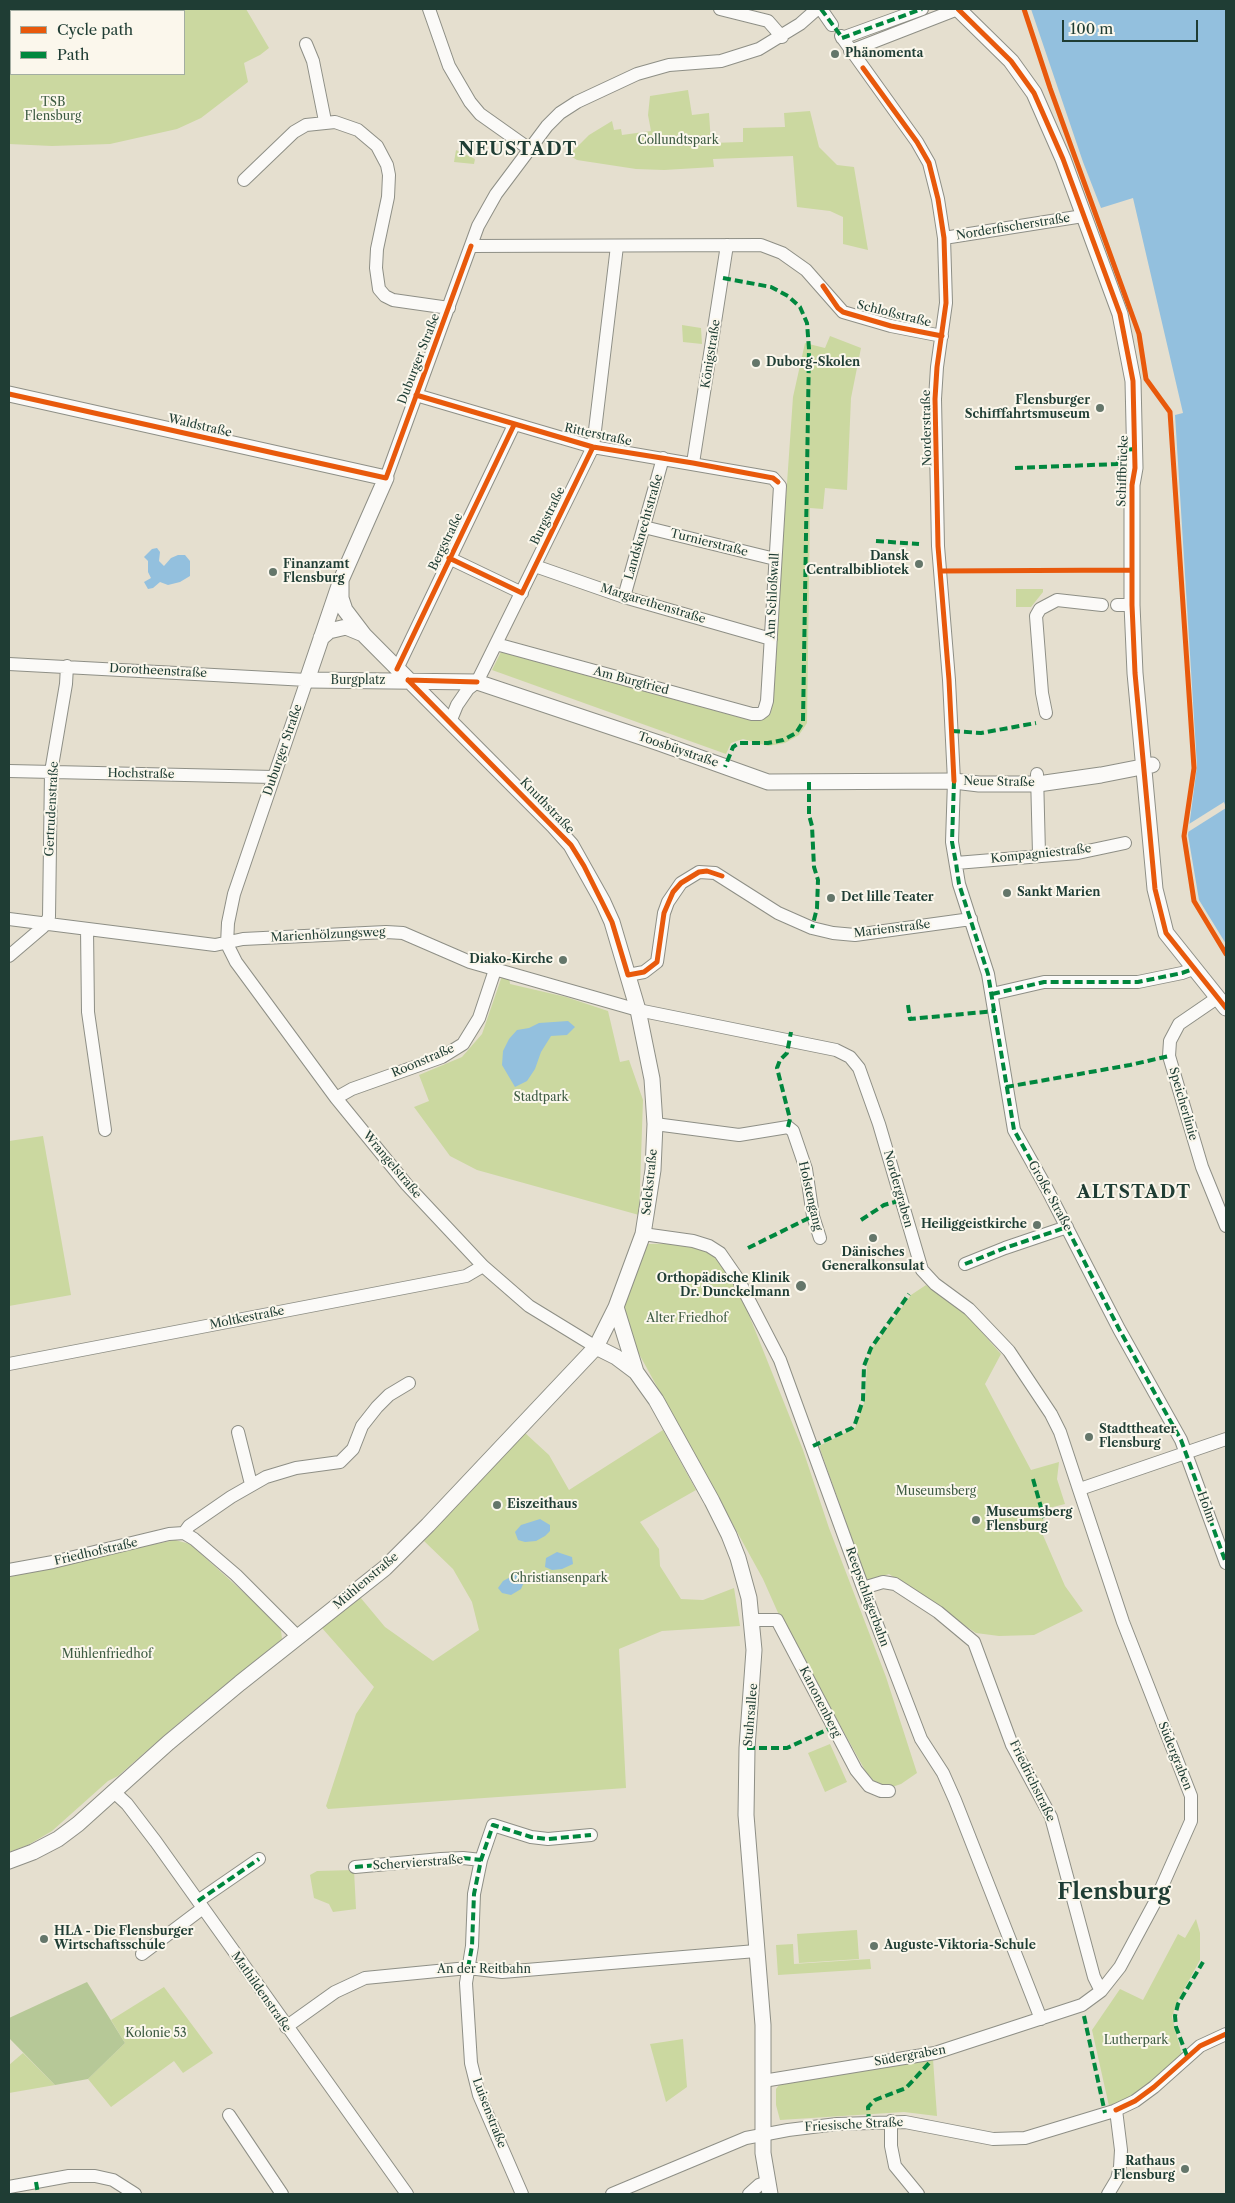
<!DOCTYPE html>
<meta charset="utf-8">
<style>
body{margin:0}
#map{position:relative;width:1235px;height:2203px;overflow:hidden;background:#e5dfcf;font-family:"Libre Caslon Text",serif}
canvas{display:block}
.frame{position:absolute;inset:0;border:10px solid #1f3d34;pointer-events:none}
.legend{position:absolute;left:10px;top:10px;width:175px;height:65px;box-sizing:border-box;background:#fbf7ec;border:1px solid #a3ada2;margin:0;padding:6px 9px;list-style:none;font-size:15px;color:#1f3d34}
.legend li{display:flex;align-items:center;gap:10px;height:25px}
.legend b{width:25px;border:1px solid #a3ada2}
.scale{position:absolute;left:1062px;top:20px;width:136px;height:22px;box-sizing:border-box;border:2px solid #1f3d34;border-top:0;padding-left:6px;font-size:15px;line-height:18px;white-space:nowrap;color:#1f3d34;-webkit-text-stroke:4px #fbf7ec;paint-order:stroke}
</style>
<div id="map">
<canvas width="1235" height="2203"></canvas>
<div class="frame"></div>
<ul class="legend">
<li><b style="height:6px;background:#e8590c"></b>Cycle path</li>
<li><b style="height:6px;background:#00873e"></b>Path</li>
</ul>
<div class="scale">100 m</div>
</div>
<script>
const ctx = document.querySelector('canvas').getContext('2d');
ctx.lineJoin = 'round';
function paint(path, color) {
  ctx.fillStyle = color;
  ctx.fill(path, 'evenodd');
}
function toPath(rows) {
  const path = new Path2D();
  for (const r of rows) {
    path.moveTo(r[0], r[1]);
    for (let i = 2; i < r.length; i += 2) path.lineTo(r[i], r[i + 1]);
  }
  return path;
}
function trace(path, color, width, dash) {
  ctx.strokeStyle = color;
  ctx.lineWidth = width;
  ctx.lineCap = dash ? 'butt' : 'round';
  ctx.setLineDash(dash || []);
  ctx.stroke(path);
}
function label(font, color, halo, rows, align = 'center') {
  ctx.font = font + ' "Libre Caslon Text",serif';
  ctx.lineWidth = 4;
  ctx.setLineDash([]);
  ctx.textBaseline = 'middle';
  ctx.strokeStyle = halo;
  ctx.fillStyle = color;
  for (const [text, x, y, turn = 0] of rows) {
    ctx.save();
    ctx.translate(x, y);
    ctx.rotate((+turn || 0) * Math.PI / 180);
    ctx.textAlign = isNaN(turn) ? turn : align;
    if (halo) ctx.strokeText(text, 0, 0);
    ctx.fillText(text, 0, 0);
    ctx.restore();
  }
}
paint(toPath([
 [9,9,246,9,269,48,260,55,244,63,248,82,201,118,177,129,110,144,52,146,9,144],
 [11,11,184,11,184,74,11,74],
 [688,90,692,115,709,113,711,143,743,142,743,128,785,127,784,113,810,111,819,147,837,165,854,167,868,250,843,244,843,217,830,211,797,207,793,156,713,159,714,167,664,170,636,169,577,160,569,155,589,135,612,121,614,130,621,129,622,135,651,131,648,115,650,96],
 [456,150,475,159,474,164,454,162],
 [682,325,701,328,702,344,683,342],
 [830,336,861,348,851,398,847,490,825,488,823,509,810,508,807,723,799,735,785,743,768,746,743,739,731,743,726,754,492,670,501,652,749,720,761,720,771,713,793,397,805,343,825,348],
 [1016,589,1043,589,1043,592,1031,607,1016,607],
 [502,976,509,977,510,984,566,997,608,1011,620,1062,629,1060,643,1100,639,1215,477,1170,450,1156,414,1107,429,1101,419,1075,462,1057,482,1034],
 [43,1136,71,1295,9,1306,9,1141],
 [690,1243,707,1248,735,1280,803,1450,829,1528,886,1677,917,1773,901,1784,892,1787,883,1786,874,1781,866,1772,779,1615,763,1579,633,1343,624,1320,625,1299,648,1244],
 [926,1285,965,1313,1001,1354,985,1384,1031,1470,1059,1462,1057,1479,1065,1504,1041,1510,1044,1523,1039,1526,1065,1586,1083,1611,1034,1635,999,1636,976,1633,889,1574,867,1581,819,1446,855,1428,865,1400,867,1364,873,1347,911,1295],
 [663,1430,696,1490,640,1522,659,1549,660,1566,681,1599,703,1600,734,1588,740,1626,662,1631,619,1649,626,1788,328,1809,326,1806,356,1714,374,1687,322,1628,360,1597,385,1627,433,1661,479,1630,472,1602,453,1569,424,1541,524,1432,549,1455,569,1490],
 [175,1540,190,1544,273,1619,281,1630,282,1639,181,1721,118,1776,108,1781,52,1831,28,1845,9,1852,9,1575],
 [830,1744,847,1782,825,1792,808,1753],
 [354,1870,356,1909,333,1912,329,1904,314,1898,310,1875,317,1871],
 [1196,1919,1200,1933,1200,1960,1176,2004,1172,2017,1182,2055,1150,2083,1126,2099,1109,2106,1092,2030,1120,1989,1143,2000,1178,1934,1185,1938],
 [857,1930,859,1959,799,1963,797,1934],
 [793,1944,794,1964,870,1959,871,1969,778,1975,776,1945],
 [164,1987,213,2053,183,2073,174,2061,111,2107,88,2079,125,2043,111,2020],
 [683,2039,687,2087,666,2102,650,2044],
 [23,2053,55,2085,9,2093,9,2065],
 [933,2059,937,2116,904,2112,780,2120,776,2105,776,2089,779,2085]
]), '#cbd8a0');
paint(toPath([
 [87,1982,125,2043,88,2079,55,2085,9,2038,9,2018]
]), '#b6c897');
paint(toPath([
 [1031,9,1226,9,1226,944,1199,900,1188,835,1197,766,1175,415,1183,413,1133,198,1101,208,1083,162],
 [157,548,160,552,159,561,164,566,171,558,178,555,185,555,190,561,190,576,180,582,168,585,160,582,153,588,148,589,144,582,151,578,148,572,148,561,144,557,152,549],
 [568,1021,575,1027,567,1035,551,1036,541,1052,535,1069,527,1081,515,1087,502,1065,503,1051,509,1039,517,1030,529,1028,539,1023],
 [540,1519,550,1525,550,1531,545,1536,536,1541,525,1542,518,1540,515,1532,521,1525],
 [557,1552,572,1557,573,1564,562,1569,552,1570,545,1567,546,1558],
 [518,1573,525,1580,521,1589,511,1595,502,1593,498,1588,503,1581]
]), '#93c0de');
paint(toPath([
 [1224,802,1226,808,1188,832,1189,824]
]), '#e5dfcf');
const minor = toPath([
 [429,9,449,66,470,102,480,114,528,148],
 [720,9,768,21,782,37],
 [821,9,832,25],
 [841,36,917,142,929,163,938,199,944,238,946,303,937,367,935,399,938,546,949,680,954,781,952,842,959,884,988,974,1014,1130,1047,1189,1119,1329,1181,1440,1226,1563],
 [842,38,922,9],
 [306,44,313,61,325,121],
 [850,51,958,9],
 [244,180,294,132,306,125,335,122,358,130,377,146,387,165,389,175,388,197,377,249,376,268,379,289,385,296,393,300,449,308],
 [944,238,1083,216],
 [471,246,761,245,782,253,806,270,843,312,891,326,942,336],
 [416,395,593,447,773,478,780,486,767,701,764,711,760,714,752,714,496,644],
 [693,463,727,245],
 [386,478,478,226,496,194,547,126,560,113,577,102,637,74,669,65,721,61,759,49,800,24,817,9],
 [644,527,775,559],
 [449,558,522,593],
 [535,566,624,597,771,639],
 [624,597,663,458],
 [1117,605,1132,605],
 [9,664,307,680,234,894,228,923,227,944],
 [397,669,514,425],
 [1046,713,1042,693,1036,616,1040,609,1057,600,1102,605],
 [450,722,457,705,468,689,477,682,484,668,593,447,617,246],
 [9,771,273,777],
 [1037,774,1039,854],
 [956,863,1078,853,1125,843],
 [9,919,215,945,243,939,386,932,403,933,470,962,638,1010,836,1050,850,1057,859,1068,879,1124,922,1270,935,1284,969,1309,1009,1351,1051,1414,1060,1432,1123,1622,1191,1796,1191,1821,1155,1902,1120,1967,1101,1991,1082,2005,935,2053,763,2081],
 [87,929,88,1012,105,1130],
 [227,944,236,962,336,1098,407,1185,483,1266,529,1306,596,1347],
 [9,956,43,927,49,917,51,772,66,684,67,666],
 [628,975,644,972,657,962,664,913,668,902,681,883,699,872,715,873,778,913,812,928,833,933,855,935,971,919],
 [992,994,1044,982,1138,982,1182,973,1193,969],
 [1217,998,1179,1024,1170,1041,1169,1056,1202,1167,1226,1226],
 [336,1098,352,1089,442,1057,463,1044,479,1018,495,970],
 [655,1124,739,1135,788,1127,793,1131,806,1169,813,1216,820,1238],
 [643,1234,693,1241,709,1246,720,1253,738,1279,780,1360,863,1588,921,1739,943,1773,955,1800,1041,2019],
 [965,1264,1005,1248,1067,1227],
 [9,1364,466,1276,483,1266],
 [238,1432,251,1484],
 [1080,1489,1226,1439],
 [184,1533,189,1526,231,1497,266,1477,296,1468,340,1462,353,1449,362,1426,377,1407,389,1395,409,1383],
 [9,1570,53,1562,169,1534,184,1533,194,1539,236,1575,298,1637],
 [863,1588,883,1582,895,1584,938,1612,974,1642,1012,1745,1051,1817,1094,1977,1101,1991],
 [752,1620,777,1620,856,1770,869,1786,881,1791,889,1791],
 [113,1791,127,1804,156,1842,407,2194],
 [355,1867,441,1859,463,1858,481,1860],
 [198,1901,259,1859],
 [142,1954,203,1908],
 [286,2027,335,1992,365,1978,468,1968,502,1972,756,1951],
 [229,2115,282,2194],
 [891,2121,891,2146,895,2166,918,2194],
 [9,2187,69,2176,95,2176,113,2180,135,2194],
 [522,2194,479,2095,471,2063,466,1983,472,1946,474,1894,481,1860,493,1825,531,1837,548,1839,591,1835],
 [612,2194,746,2138,788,2130,837,2124,905,2122,993,2139,1025,2138,1114,2111,1135,2101,1154,2087,1200,2046,1226,2034],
 [749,2194,759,2185,768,2182],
 [1108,2194,1117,2179,1120,2167,1121,2150,1116,2110]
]);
const major = toPath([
 [958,9,1011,61,1034,93,1063,159,1120,314,1133,381,1135,468,1132,485,1132,605,1135,673,1155,889,1166,933,1226,1008],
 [9,394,386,478,341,580,307,680,477,682,659,743,768,782,954,781,979,784,1038,784,1101,775,1152,765],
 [321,638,329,631,346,627,363,634],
 [616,1307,636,1372],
 [596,1347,616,1357,636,1372,656,1400,712,1501,729,1535,738,1558,749,1598,754,1650,747,1748,746,1815,763,2025,763,2153,770,2194],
 [9,1861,33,1852,58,1839,78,1824,168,1743,240,1683,385,1568,428,1525,596,1347,616,1307,643,1234,653,1170,655,1124,652,1079,638,1010,612,922,603,902,571,845,554,826,364,635,345,610,341,598,341,580]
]);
trace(minor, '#8e8f86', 14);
trace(major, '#8e8f86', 17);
trace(minor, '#fbfaf8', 12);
trace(major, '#fbfaf8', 15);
trace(toPath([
 [821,9,841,36],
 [842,38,922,9],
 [723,278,771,287,788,296,800,307,807,323,809,349,803,722,796,733,783,740,768,743,739,743,733,747,725,767],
 [1015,468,1117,464,1125,450,1135,449],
 [876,541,919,544],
 [952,731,981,733,1036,723],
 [954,781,952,842,956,863,959,884,988,974,1014,1130,1047,1189,1119,1329,1181,1440,1226,1563],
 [809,782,809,815,812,826,814,867,818,880,817,908,812,928],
 [992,994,1044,982,1138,982,1182,973,1193,969],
 [908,1005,910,1019,995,1011],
 [1006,1087,1130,1065,1169,1056],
 [788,1127,790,1119,777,1068,780,1060,787,1053,791,1032],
 [861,1220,884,1205,902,1200],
 [748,1248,813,1216],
 [965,1264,1005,1248,1067,1227],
 [813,1446,852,1428,855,1424,863,1400,864,1366,871,1348,909,1294],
 [1033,1479,1044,1518],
 [747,1748,787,1748,833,1727],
 [355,1867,441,1859,463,1858,481,1860],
 [198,1901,259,1859],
 [468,1968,472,1946,474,1894,481,1860,493,1825,531,1837,548,1839,591,1835],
 [1084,2016,1105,2113],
 [1187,2056,1176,2027,1175,2016,1178,2004,1203,1962],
 [869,2122,868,2107,875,2100,906,2088,930,2062],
 [36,2182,38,2194]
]), '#00873e', 4, [8, 4]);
trace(toPath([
 [958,9,1011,61,1034,93,1063,159,1120,314,1133,381,1135,468,1132,485,1132,605,1135,673,1155,889,1166,933,1226,1008],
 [1024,9,1050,88,1139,334,1146,379,1170,412,1194,768,1184,836,1194,901,1226,954],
 [863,68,917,142,929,163,938,199,944,238,946,303,937,367,935,399,938,546,949,680,954,781],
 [823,286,838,308,843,312,891,326,942,336],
 [9,394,386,478,471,246],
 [416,395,593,447,693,463,773,478,778,482],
 [449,558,522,593,593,447],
 [940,571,1131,570],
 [397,669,514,425],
 [408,680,571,845,584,866,612,922,628,975,644,972,657,962,664,913,673,892,681,883,699,872,707,871,722,876],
 [408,680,477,682],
 [1116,2110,1135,2101,1154,2087,1200,2046,1226,2034]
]), '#e8590c', 5);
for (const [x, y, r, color] of [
 [835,54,5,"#64766a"],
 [756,363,5,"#64766a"],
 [1100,408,5,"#64766a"],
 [919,564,5,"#64766a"],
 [273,572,5,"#64766a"],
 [1007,893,5,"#64766a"],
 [831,898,5,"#64766a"],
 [563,960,5,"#64766a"],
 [1037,1225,5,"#64766a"],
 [873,1238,5,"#64766a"],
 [801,1286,6,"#64766a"],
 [1089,1437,5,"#64766a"],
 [497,1505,5,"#64766a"],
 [976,1520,5,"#64766a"],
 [44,1939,5,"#64766a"],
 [874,1946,5,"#64766a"],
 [1185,2169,5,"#64766a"]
]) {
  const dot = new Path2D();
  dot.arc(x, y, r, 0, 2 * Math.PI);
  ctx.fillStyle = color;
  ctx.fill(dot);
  trace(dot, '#fbf7ec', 2);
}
label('bold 12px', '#1f3d34', '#fbf7ec', [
 ["Phänomenta",845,54],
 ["Duborg-Skolen",766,363],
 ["Flensburger",1090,401,"right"],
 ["Schifffahrtsmuseum",1090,415,"right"],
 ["Dansk",909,557,"right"],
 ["Centralbibliotek",909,571,"right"],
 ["Finanzamt",283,565],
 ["Flensburg",283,579],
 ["Sankt Marien",1017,893],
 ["Det lille Teater",841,898],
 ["Diako-Kirche",553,960,"right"],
 ["Heiliggeistkirche",1027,1225,"right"],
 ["Dänisches",873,1253,"center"],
 ["Generalkonsulat",873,1267,"center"],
 ["Orthopädische Klinik",790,1279,"right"],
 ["Dr. Dunckelmann",790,1293,"right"],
 ["Stadttheater",1099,1430],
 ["Flensburg",1099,1444],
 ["Eiszeithaus",507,1505],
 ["Museumsberg",986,1513],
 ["Flensburg",986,1527],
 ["HLA - Die Flensburger",54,1932],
 ["Wirtschaftsschule",54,1946],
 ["Auguste-Viktoria-Schule",884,1946],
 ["Rathaus",1175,2162,"right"],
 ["Flensburg",1175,2176,"right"]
], 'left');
label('12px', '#3d5b42', '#fbf7ec', [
 ["TSB",53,103],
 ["Flensburg",53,117],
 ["Collundtspark",678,141],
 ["Stadtpark",541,1098],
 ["Alter Friedhof",687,1319],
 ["Museumsberg",936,1492],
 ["Christiansenpark",559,1579],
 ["Mühlenfriedhof",107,1655],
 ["Kolonie 53",156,2034],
 ["Lutherpark",1136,2041]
]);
label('12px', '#1f3d34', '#fbf7ec', [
 ["Norderfischerstraße",1013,227,-9],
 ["Schloßstraße",894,314,14],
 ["Königstraße",711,354,-81],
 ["Duburger Straße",419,359,-69],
 ["Waldstraße",200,426,13],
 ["Norderstraße",927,428,-91],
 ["Ritterstraße",598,435,12],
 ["Schiffbrücke",1123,471,-88],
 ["Burgstraße",548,516,-64],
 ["Landsknechtstraße",644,527,-74],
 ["Bergstraße",446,542,-64],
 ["Turnierstraße",709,543,14],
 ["Am Schloßwall",773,596,-87],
 ["Margarethenstraße",653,604,17],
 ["Dorotheenstraße",158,671,3],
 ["Burgplatz",358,681],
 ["Am Burgfried",631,681,15],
 ["Duburger Straße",283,750,-71],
 ["Toosbüystraße",678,750,19],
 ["Hochstraße",141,774,1],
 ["Neue Straße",999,782,1],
 ["Knuthstraße",547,806,46],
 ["Gertrudenstraße",52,809,-87],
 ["Kompagniestraße",1041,854,-6],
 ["Marienstraße",892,929,-7],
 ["Marienhölzungsweg",328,935,-3],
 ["Roonstraße",423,1061,-23],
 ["Speicherlinie",1183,1104,74],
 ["Wrangelstraße",392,1165,50],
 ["Selckstraße",650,1182,-84],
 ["Nordergraben",898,1189,74],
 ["Holstengang",810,1196,77],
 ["Große Straße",1050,1196,61],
 ["Moltkestraße",247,1318,-11],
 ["Holm",1206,1507,70],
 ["Friedhofstraße",96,1552,-13],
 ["Mühlenstraße",366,1581,-40],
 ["Reepschlägerbahn",867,1597,70],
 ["Kanonenberg",820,1702,63],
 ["Stuhrsallee",751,1715,-85],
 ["Südergraben",1175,1756,68],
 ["Friedrichstraße",1032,1781,64],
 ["Schervierstraße",418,1863,-4],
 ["An der Reitbahn",484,1970],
 ["Mathildenstraße",261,1992,55],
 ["Südergraben",910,2056,-10],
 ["Luisenstraße",489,2113,69],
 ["Friesische Straße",854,2125,-3]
]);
ctx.letterSpacing = '1px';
label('bold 18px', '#1f3d34', '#fbf7ec', [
 ["NEUSTADT",518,150],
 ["ALTSTADT",1134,1193]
]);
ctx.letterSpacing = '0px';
label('bold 22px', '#1f3d34', '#fbf7ec', [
 ["Flensburg",1114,1893]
]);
</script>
